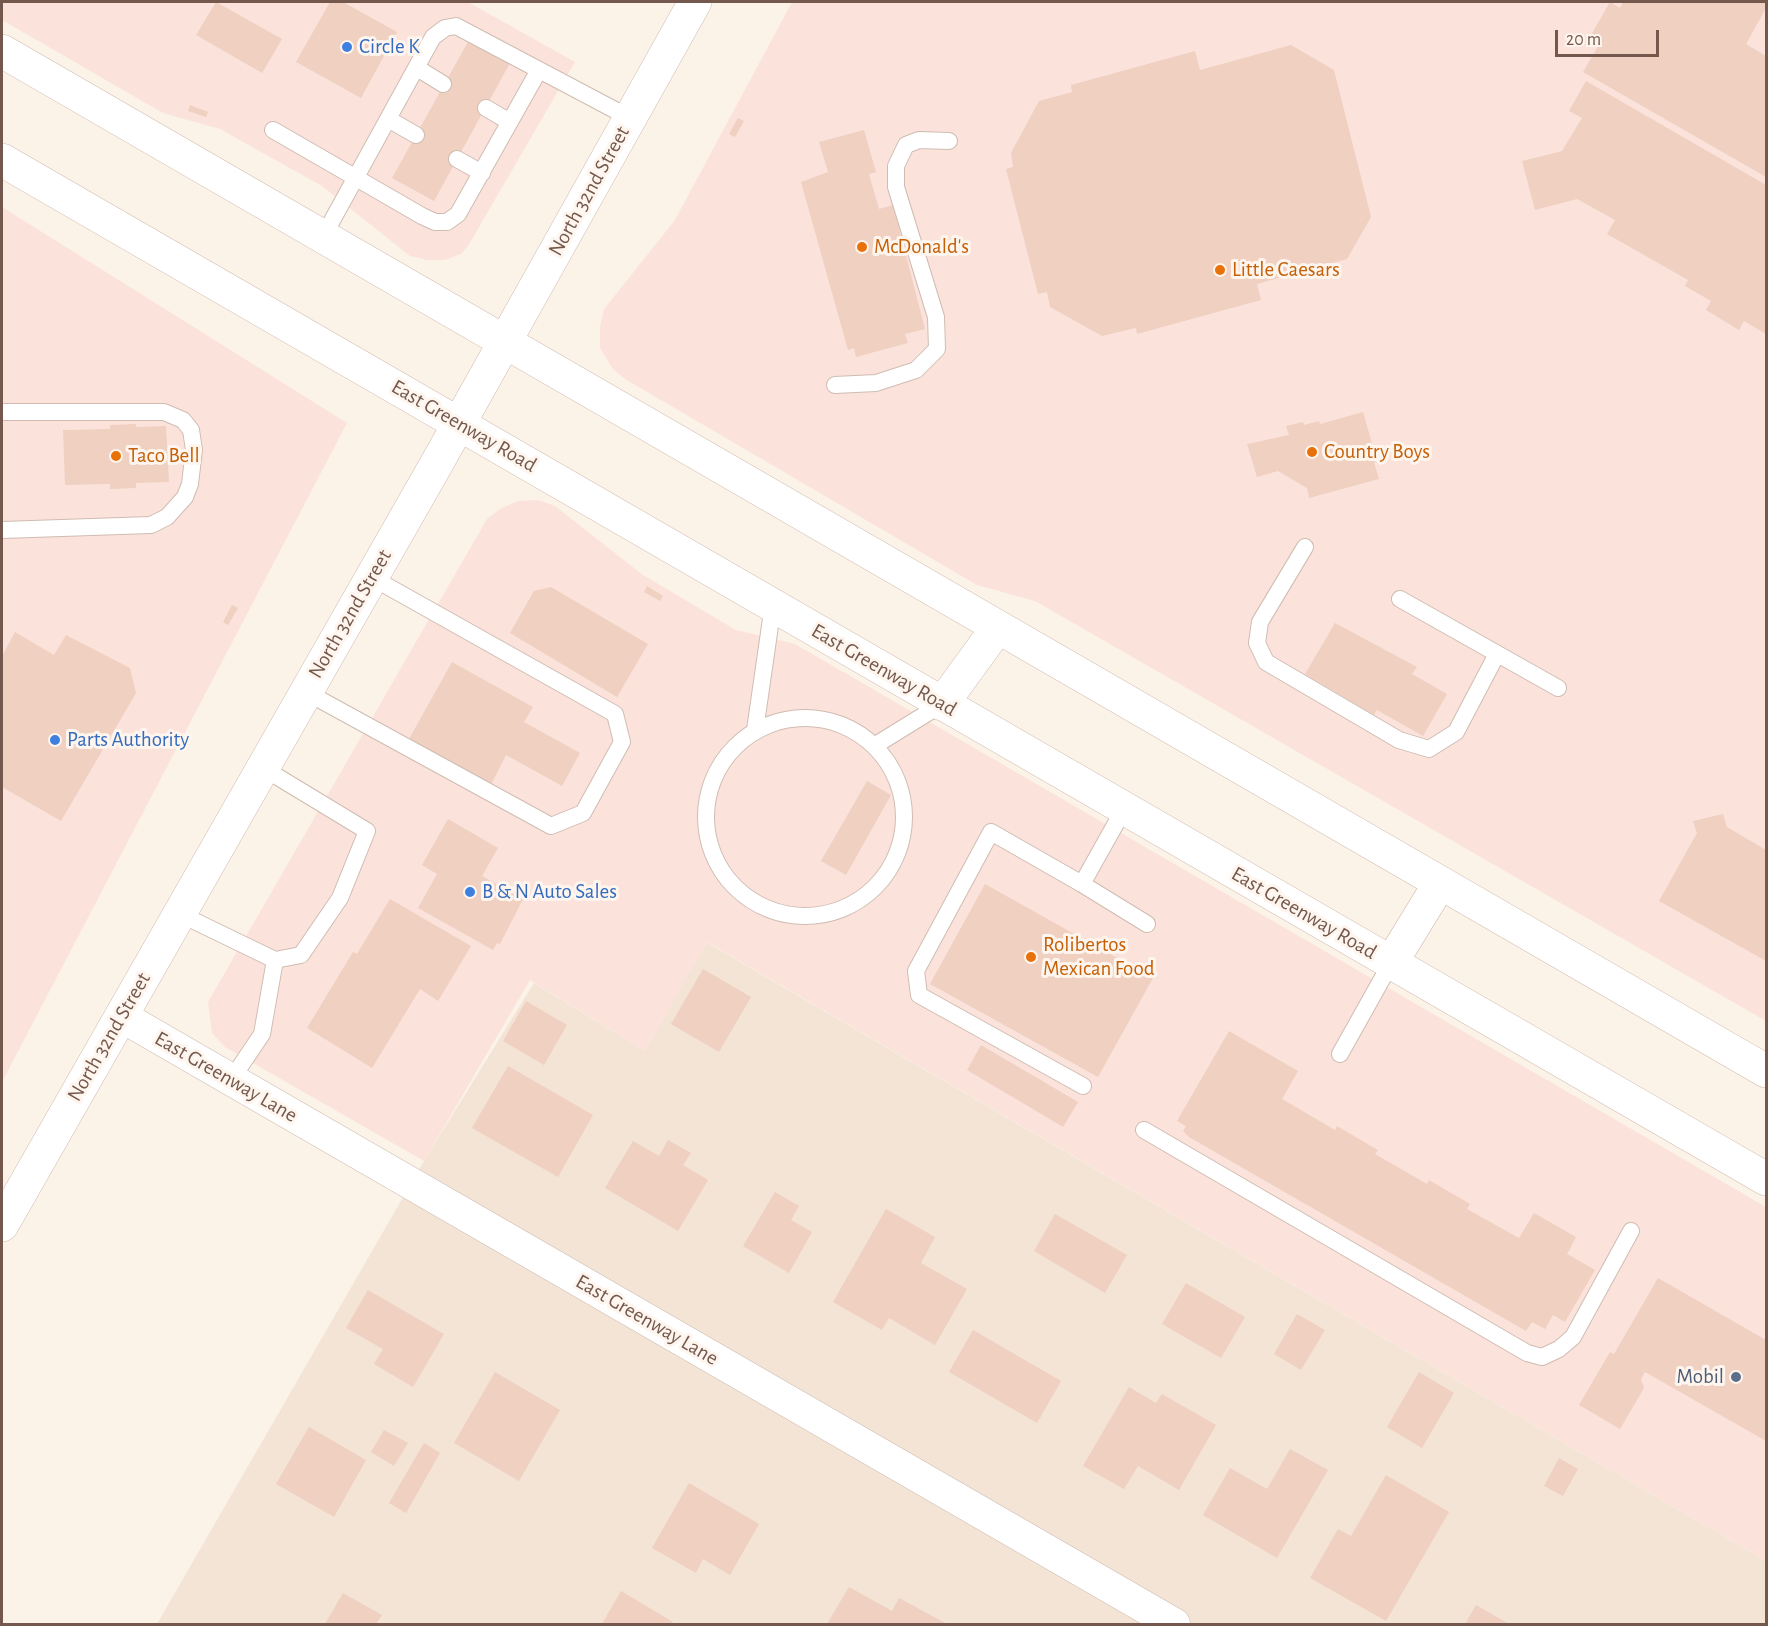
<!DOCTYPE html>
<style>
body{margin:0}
#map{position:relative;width:1768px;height:1626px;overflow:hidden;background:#fbf2e8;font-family:"Alegreya Sans",sans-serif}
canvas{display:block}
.frame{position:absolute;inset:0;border:3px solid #74584d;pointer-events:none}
.scale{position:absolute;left:1555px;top:30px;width:104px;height:27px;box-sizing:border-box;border:3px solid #74584d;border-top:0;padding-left:8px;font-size:18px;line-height:21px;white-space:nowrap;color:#74584d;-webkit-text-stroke:4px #fef6ee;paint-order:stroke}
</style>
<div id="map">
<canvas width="1768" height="1626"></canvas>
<div class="frame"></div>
<div class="scale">20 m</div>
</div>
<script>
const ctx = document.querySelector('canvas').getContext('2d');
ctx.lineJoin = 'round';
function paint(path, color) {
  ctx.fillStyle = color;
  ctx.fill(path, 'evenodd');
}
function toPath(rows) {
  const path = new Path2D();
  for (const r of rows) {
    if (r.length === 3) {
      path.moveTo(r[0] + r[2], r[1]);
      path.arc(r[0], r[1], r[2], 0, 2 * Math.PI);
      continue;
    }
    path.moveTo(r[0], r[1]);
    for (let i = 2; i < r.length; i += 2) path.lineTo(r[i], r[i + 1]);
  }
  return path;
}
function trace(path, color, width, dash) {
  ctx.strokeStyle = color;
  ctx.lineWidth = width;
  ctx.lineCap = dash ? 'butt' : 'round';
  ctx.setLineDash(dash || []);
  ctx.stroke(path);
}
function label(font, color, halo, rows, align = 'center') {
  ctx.font = font + ' "Alegreya Sans",sans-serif';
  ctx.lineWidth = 6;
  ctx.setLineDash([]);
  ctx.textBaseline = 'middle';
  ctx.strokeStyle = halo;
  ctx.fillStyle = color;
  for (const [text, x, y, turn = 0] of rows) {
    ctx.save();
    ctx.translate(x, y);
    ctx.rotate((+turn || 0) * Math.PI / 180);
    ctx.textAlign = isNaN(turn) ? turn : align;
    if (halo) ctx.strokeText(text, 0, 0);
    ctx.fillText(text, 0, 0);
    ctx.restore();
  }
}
paint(toPath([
 [706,942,1766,1561,1766,1624,157,1624,424,1161,534,983,645,1051]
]), '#f3e4d6');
paint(toPath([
 [2,2,468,2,575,62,468,246,461,254,445,260,427,260,410,256,322,186,220,129,163,113,2,20],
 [792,2,1766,2,1766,1021,1035,601,977,585,625,379,612,368,600,348,600,327,604,309,675,220],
 [2,207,347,423,2,1082],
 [538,500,555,506,643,575,736,630,795,644,1766,1207,1766,1561,707,942,645,1051,530,980,424,1161,225,1047,212,1033,208,1002,487,519,500,509,518,501]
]), '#fbe3dc');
paint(toPath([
 [216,2,282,39,262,73,196,35],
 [330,2,343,2,397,32,361,98,296,62],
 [1610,2,1620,8,1623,2,1766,2,1766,8,1746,44,1766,56,1766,177,1583,72,1601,41,1591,35],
 [469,40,510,63,434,201,392,178],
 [1291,45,1334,70,1371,217,1347,259,1257,284,1261,300,1137,334,1136,328,1102,336,1050,307,1047,292,1038,294,1006,169,1013,167,1011,153,1039,101,1072,92,1071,85,1195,51,1200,70],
 [1586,81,1766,185,1766,334,1744,321,1739,330,1706,310,1711,301,1685,286,1688,280,1607,234,1615,220,1577,199,1535,210,1522,161,1562,151,1582,118,1569,111],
 [190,105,208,112,206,117,188,111],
 [738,118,744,121,735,137,729,134],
 [864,130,876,172,869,174,879,209,893,205,925,329,905,334,908,343,856,357,854,348,848,350,801,182,828,172,819,142],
 [1363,412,1377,461,1374,462,1379,479,1309,498,1307,488,1278,471,1257,477,1247,444,1289,435,1286,426,1303,422,1304,425,1319,421,1320,424],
 [136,424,136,427,166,426,169,482,136,483,136,488,110,489,110,484,65,485,63,430,110,429,110,425],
 [647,586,663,596,660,601,644,592],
 [551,587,648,644,617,697,510,633,534,591],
 [232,605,238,608,228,625,223,622],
 [1335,623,1417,667,1412,674,1447,694,1423,736,1377,710,1374,715,1305,674],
 [15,632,54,655,66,635,130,668,136,693,61,821,2,787,2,656],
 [452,662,533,707,524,722,580,753,562,786,506,755,491,785,409,739],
 [867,781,891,795,846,875,821,861],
 [1723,814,1727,827,1766,850,1766,961,1659,901,1697,833,1693,821],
 [448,819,498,848,482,876,523,899,500,944,497,943,493,950,418,908,437,874,422,865],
 [985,884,1153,978,1098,1077,930,984],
 [390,899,471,946,438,1001,420,989,372,1068,307,1028,353,952,357,954],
 [703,969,751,997,719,1052,671,1024],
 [526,1001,567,1025,544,1065,503,1041],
 [1229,1031,1298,1071,1282,1099,1335,1130,1337,1126,1378,1150,1375,1154,1427,1184,1429,1180,1470,1204,1467,1209,1519,1238,1534,1213,1576,1237,1567,1254,1595,1270,1565,1322,1553,1315,1545,1329,1532,1322,1526,1331,1189,1137,1183,1131,1186,1126,1177,1121],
 [981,1045,1078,1102,1063,1127,967,1070],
 [508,1066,593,1115,558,1177,472,1128],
 [668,1140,691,1153,683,1165,708,1180,678,1231,605,1188,633,1141,659,1156],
 [775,1192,799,1206,791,1220,812,1232,789,1273,743,1246],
 [886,1209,935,1237,921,1263,967,1289,935,1345,889,1318,882,1330,833,1302],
 [1055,1214,1127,1255,1105,1293,1034,1251],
 [1658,1278,1766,1340,1766,1441,1645,1372,1641,1379,1644,1388,1620,1429,1579,1405,1610,1352,1614,1354],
 [1186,1283,1245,1317,1221,1358,1162,1324],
 [368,1290,444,1334,413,1387,374,1364,383,1349,346,1328],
 [1297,1314,1325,1330,1301,1370,1274,1354],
 [973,1330,1061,1381,1037,1423,949,1372],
 [495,1372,560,1410,519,1481,454,1443],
 [1419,1372,1454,1393,1422,1448,1387,1427],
 [1129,1387,1156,1403,1162,1394,1216,1425,1179,1490,1138,1466,1124,1489,1083,1466],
 [309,1427,366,1460,334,1517,276,1484],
 [384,1430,408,1443,394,1466,371,1452],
 [424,1443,440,1453,406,1513,389,1503],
 [1290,1449,1328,1470,1277,1558,1203,1515,1230,1468,1267,1489],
 [1559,1458,1578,1469,1563,1496,1544,1486],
 [1386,1475,1449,1512,1386,1621,1310,1578,1338,1529,1351,1536],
 [689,1483,759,1524,730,1575,703,1559,696,1573,652,1548],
 [849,1587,892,1611,899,1598,947,1624,827,1624],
 [621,1591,673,1622,671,1624,602,1624],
 [343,1593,382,1615,376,1624,325,1624],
 [1476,1605,1509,1624,1465,1624]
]), '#efd0c1');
const service = toPath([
 [417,68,443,84],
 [486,108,510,122],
 [388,119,416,135],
 [273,130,422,216,435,222,447,222,458,214,539,70],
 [457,159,482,173],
 [323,237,433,37,445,28,456,26,630,118],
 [835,385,876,383,916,370,937,349,936,317,896,187,896,166,906,145,919,140,949,141],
 [2,412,164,412,183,420,191,430,194,450,190,484,185,497,167,517,151,525,2,530],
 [1305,547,1260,622,1257,643,1266,662,1399,740,1429,749,1456,732,1497,654],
 [1400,599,1558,688],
 [306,692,551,826,583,813,622,742,615,714,371,577],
 [805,817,99],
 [755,730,773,605],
 [874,746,942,704],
 [1124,809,1082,884,1147,924],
 [1082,884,991,832,916,971,919,995,1083,1086],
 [180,914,275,960,301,955,340,898,367,831,263,768],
 [1340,1054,1391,963],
 [231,1080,262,1034,275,960],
 [1144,1130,1527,1353,1542,1357,1559,1349,1573,1337,1631,1231]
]);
const minor = toPath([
 [121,1016,1174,1624]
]);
const secondary = toPath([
 [2,51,1766,1071],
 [2,160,1766,1179],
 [942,704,998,627],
 [1391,963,1440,883],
 [2,1225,437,463,695,2]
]);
trace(service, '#cfbcb1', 18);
trace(minor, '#cfbcb1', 33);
trace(secondary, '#d2bbaf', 34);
trace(service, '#fff', 16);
trace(minor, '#fff', 32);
trace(secondary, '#fff', 33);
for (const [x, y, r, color] of [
 [347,47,6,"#3f7fe0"],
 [862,247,6,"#e8710a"],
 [1220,270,6,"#e8710a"],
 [1312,452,6,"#e8710a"],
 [116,456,6,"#e8710a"],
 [55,740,6,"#3f7fe0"],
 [470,892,6,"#3f7fe0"],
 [1031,957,6,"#e8710a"],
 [1736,1377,6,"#5c6f8a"]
]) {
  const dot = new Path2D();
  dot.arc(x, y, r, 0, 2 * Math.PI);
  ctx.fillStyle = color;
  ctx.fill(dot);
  trace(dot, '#fef6ee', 2);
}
label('21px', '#366cbe', '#fef6ee', [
 ["Circle K",359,47],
 ["Parts Authority",67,740],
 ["B & N Auto Sales",482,892]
], 'left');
label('21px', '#74584d', '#fef6ee', [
 ["North 32nd Street",589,191,-61],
 ["East Greenway Road",464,426,30],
 ["North 32nd Street",350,614,-60],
 ["East Greenway Road",884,670,30],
 ["East Greenway Road",1304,913,30],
 ["North 32nd Street",109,1037,-60],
 ["East Greenway Lane",226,1077,30],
 ["East Greenway Lane",647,1320,30]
]);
label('21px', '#c56008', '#fef6ee', [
 ["McDonald's",874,247],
 ["Little Caesars",1232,270],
 ["Country Boys",1324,452],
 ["Taco Bell",128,456],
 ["Rolibertos",1043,945],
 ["Mexican Food",1043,969]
], 'left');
label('21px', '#4e5e75', '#fef6ee', [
 ["Mobil",1724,1377]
], 'right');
</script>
